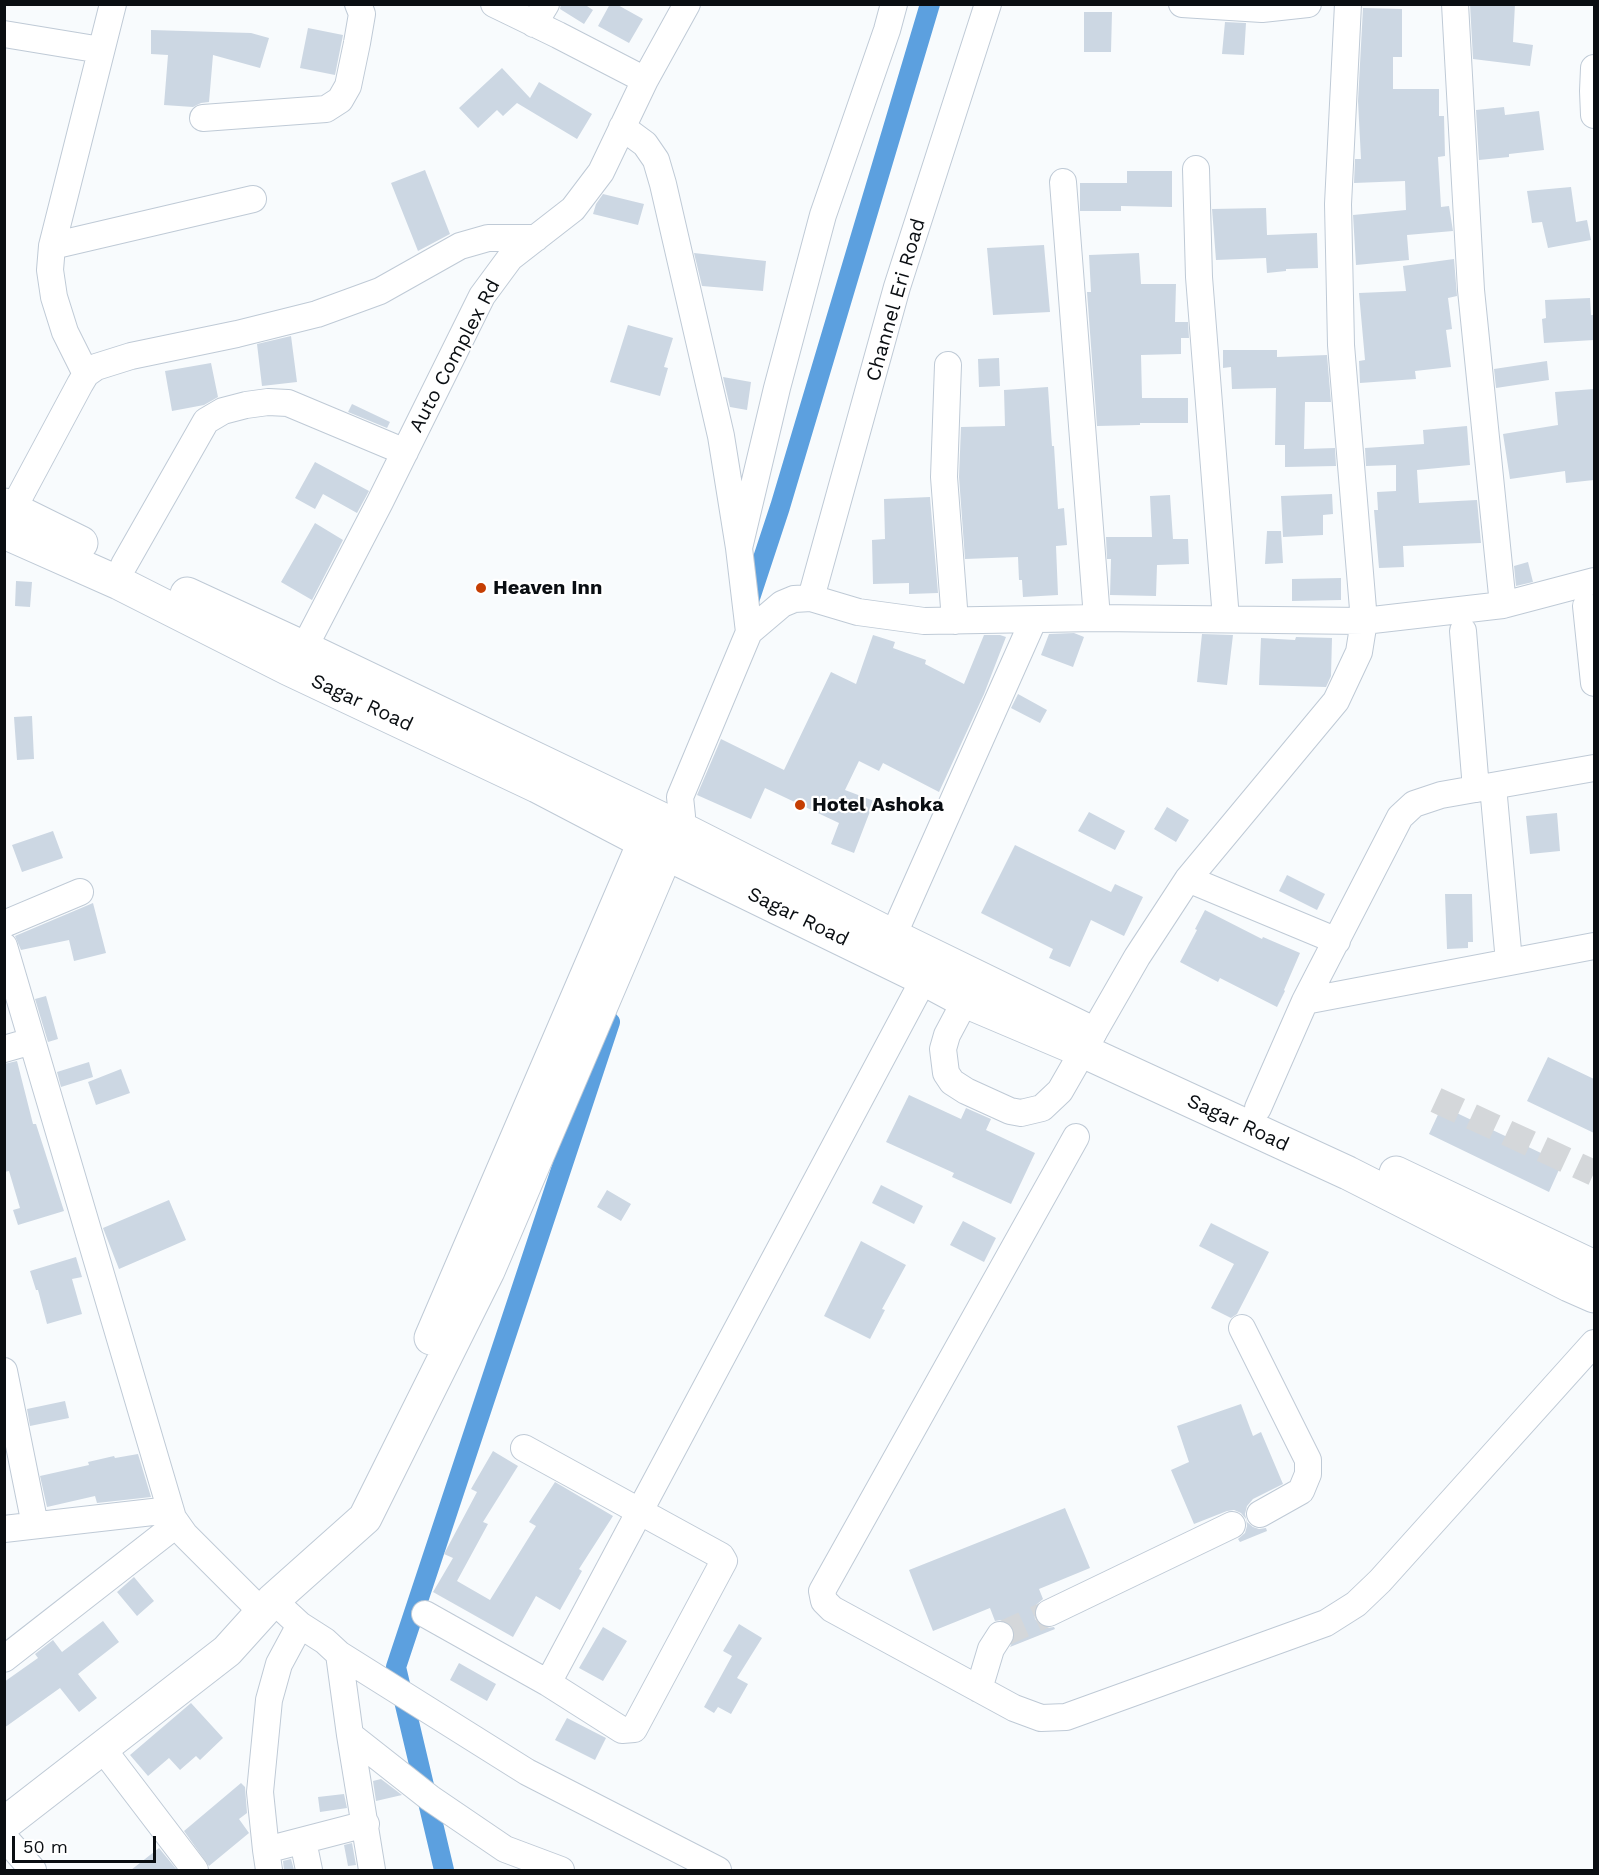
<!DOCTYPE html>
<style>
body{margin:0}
#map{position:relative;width:1599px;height:1875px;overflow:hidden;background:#f8fbfd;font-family:"Work Sans",sans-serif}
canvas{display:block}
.frame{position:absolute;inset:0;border:6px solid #0a0e12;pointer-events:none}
.scale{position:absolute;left:12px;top:1836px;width:144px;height:27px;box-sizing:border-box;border:3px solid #0a0e12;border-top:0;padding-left:8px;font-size:18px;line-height:21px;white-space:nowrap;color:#0a0e12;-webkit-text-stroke:4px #fff;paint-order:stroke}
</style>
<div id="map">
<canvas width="1599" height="1875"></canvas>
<div class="frame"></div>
<div class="scale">50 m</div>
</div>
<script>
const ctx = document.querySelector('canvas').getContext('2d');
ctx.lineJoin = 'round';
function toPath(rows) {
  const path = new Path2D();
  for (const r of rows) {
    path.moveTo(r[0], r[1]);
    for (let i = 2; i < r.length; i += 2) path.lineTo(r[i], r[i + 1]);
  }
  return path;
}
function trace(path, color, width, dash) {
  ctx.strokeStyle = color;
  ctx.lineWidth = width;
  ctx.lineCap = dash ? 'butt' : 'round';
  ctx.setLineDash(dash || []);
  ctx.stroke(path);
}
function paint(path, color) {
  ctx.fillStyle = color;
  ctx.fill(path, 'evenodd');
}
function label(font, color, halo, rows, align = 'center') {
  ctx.font = font + ' "Work Sans",sans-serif';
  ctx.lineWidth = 4.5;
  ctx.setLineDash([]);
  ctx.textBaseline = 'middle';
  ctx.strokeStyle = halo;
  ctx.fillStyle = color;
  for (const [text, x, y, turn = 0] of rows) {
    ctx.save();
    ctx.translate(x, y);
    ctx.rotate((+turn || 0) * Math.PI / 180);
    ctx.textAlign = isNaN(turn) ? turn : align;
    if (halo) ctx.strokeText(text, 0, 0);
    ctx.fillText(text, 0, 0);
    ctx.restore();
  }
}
trace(toPath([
 [747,607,780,507,930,4],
 [444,1870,396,1667,610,1022]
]), '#5ca0df', 20);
paint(toPath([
 [561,4,584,4,593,10,584,24,560,9],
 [610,4,616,4,643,19,629,43,598,26],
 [1470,4,1515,4,1513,42,1533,45,1530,66,1473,59],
 [1363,8,1402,9,1402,57,1393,57,1393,89,1439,89,1439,116,1444,116,1445,156,1438,157,1441,207,1449,206,1453,231,1407,235,1409,260,1356,265,1353,215,1406,210,1405,181,1354,183,1355,159,1361,159,1358,101],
 [1084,12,1112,12,1111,52,1084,52],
 [1225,22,1246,23,1244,55,1222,54],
 [308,28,343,35,335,75,300,68],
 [151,30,251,33,269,38,260,68,213,55,209,102,201,103,193,107,164,105,168,55,151,54],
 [502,68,530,98,539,82,592,114,577,139,517,103,503,116,497,110,478,128,459,108],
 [1504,107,1505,115,1539,111,1544,150,1509,154,1509,157,1479,160,1476,110],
 [425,170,450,234,418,251,391,183],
 [1127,171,1172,171,1172,207,1121,206,1121,211,1080,211,1080,183,1127,183],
 [1571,187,1576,222,1587,220,1591,240,1548,248,1542,222,1532,223,1527,191],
 [603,194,644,204,638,225,593,214,596,204],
 [1266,208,1267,235,1317,233,1318,268,1286,269,1286,271,1267,273,1266,258,1216,260,1212,209],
 [1044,245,1050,312,993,315,987,248],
 [694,253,766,261,763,291,702,286],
 [1139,253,1141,284,1176,284,1175,322,1188,322,1189,338,1181,338,1181,354,1141,355,1142,398,1188,398,1188,423,1140,423,1140,425,1097,426,1087,292,1091,292,1089,255],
 [1454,259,1457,296,1448,298,1452,329,1446,330,1451,367,1415,371,1416,379,1360,383,1359,361,1365,360,1359,293,1406,291,1403,266],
 [1590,298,1591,315,1594,315,1594,340,1544,343,1542,319,1546,318,1545,300],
 [628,325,673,338,664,367,668,368,660,396,610,382],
 [291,336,297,382,262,386,257,344],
 [1223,350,1277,350,1277,357,1327,355,1331,402,1305,402,1304,449,1335,448,1336,466,1285,467,1285,445,1275,445,1276,388,1232,389,1231,367,1223,368],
 [999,358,1000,386,979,387,978,359],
 [1547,361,1549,380,1496,388,1494,369],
 [211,363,218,397,204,405,172,411,165,371],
 [723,377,751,382,747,410,730,407],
 [1048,387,1052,446,1054,446,1058,509,1064,508,1067,545,1056,546,1058,595,1023,597,1022,580,1019,580,1018,557,965,559,959,477,961,427,1005,426,1004,390],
 [1594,389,1594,480,1566,483,1565,471,1510,479,1503,434,1558,425,1555,392],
 [352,404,390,422,387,428,348,412],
 [1467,426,1470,465,1417,470,1419,503,1477,500,1481,543,1403,546,1404,567,1379,568,1374,510,1378,510,1377,492,1396,491,1396,465,1366,466,1365,448,1424,444,1423,430],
 [315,462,369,491,357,513,323,494,315,509,295,498],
 [1332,494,1333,514,1323,515,1323,535,1283,537,1281,496],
 [1170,495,1173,539,1188,539,1189,564,1157,565,1156,596,1110,595,1111,559,1107,559,1106,537,1152,537,1150,496],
 [930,497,938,593,909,594,909,583,873,584,872,540,885,539,884,499],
 [315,523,343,540,312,600,281,582],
 [1267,531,1281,531,1283,563,1265,564],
 [1528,562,1533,582,1516,586,1514,566],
 [1341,578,1341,600,1292,601,1292,579],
 [16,581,32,582,30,607,15,606],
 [1074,633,1084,637,1073,667,1041,655,1049,634],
 [1202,634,1233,635,1227,685,1197,682],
 [873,635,895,642,893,648,926,660,925,664,964,684,984,635,1000,635,1006,637,984,694,939,792,883,763,879,771,859,761,845,790,874,801,854,853,831,844,839,823,765,788,751,819,697,795,721,739,784,770,831,672,856,684],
 [1296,637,1332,638,1331,676,1326,687,1259,685,1261,638,1295,640],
 [1018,694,1047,710,1040,723,1011,708],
 [32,716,34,759,17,760,14,717],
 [1167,807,1189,820,1176,842,1154,829],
 [1089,812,1125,831,1115,850,1078,831],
 [1557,813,1560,851,1530,854,1526,816],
 [53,831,63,858,22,872,12,845],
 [1015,845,1111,892,1115,884,1143,897,1124,936,1091,920,1070,967,1049,958,1053,949,981,913],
 [1287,875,1325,894,1317,910,1279,891],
 [1445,894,1472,894,1473,942,1468,942,1468,948,1447,949],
 [93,903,106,953,74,961,69,940,21,950,15,936],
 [1205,910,1262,939,1263,937,1300,953,1284,990,1285,991,1277,1007,1220,978,1218,982,1180,962,1197,930,1195,929],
 [46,996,58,1039,48,1042,35,999],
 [1548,1057,1594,1079,1594,1133,1527,1101],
 [17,1061,33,1124,36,1124,64,1211,18,1225,13,1210,20,1208,9,1171,4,1172,4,1064],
 [89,1062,93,1077,61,1087,57,1072],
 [121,1069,130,1093,96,1105,88,1082],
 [909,1095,961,1119,966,1108,991,1119,986,1130,1035,1153,1011,1204,952,1177,954,1173,886,1142],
 [1442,1106,1562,1163,1549,1192,1429,1134],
 [881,1185,923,1206,914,1224,872,1203],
 [607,1190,631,1204,621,1221,597,1207],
 [169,1200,186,1240,119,1269,103,1228],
 [963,1221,996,1238,984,1262,950,1245],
 [1211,1223,1269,1252,1237,1314,1231,1318,1211,1308,1234,1264,1199,1246],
 [861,1241,906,1265,882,1309,885,1310,870,1339,824,1316],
 [76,1257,82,1277,72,1279,82,1314,47,1324,38,1290,36,1290,30,1271],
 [65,1401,69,1418,30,1426,27,1409],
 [1241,1404,1253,1436,1261,1432,1283,1484,1253,1499,1247,1506,1245,1514,1247,1522,1253,1527,1259,1529,1266,1528,1267,1531,1240,1542,1238,1539,1245,1533,1247,1526,1246,1519,1241,1513,1234,1510,1227,1511,1194,1524,1171,1470,1189,1462,1177,1426],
 [493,1451,518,1466,483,1522,488,1524,457,1581,490,1600,536,1526,529,1522,555,1482,613,1516,579,1569,582,1571,560,1610,536,1596,513,1637,433,1592,453,1558,444,1554,477,1492,471,1489],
 [138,1454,151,1497,97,1503,95,1496,47,1507,40,1476,89,1465,88,1462,114,1456,115,1458],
 [1065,1508,1090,1568,1039,1589,1043,1599,1036,1605,1034,1612,1035,1619,1041,1626,1047,1628,1054,1627,1055,1629,1010,1647,1015,1636,1013,1628,1008,1622,1001,1620,995,1621,990,1608,933,1631,909,1570],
 [134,1577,154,1601,137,1616,117,1592],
 [103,1621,119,1642,78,1674,97,1698,79,1712,60,1688,4,1728,4,1682,38,1658,35,1654,53,1640,62,1652],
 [739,1624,762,1638,737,1678,748,1684,731,1714,718,1707,714,1713,704,1707,732,1656,723,1651],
 [603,1627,627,1641,603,1681,579,1668],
 [459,1663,496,1684,487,1701,450,1680],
 [191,1703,223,1738,200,1760,196,1756,180,1770,169,1758,148,1776,130,1755],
 [567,1718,606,1738,595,1760,555,1740],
 [381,1779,402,1795,376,1801,373,1781],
 [241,1783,245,1787,247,1813,239,1819,249,1833,209,1866,184,1831],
 [344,1794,347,1808,320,1812,318,1797],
 [352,1843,356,1865,348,1866,344,1845],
 [159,1848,177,1870,131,1870],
 [291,1859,294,1870,284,1870,283,1861]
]), '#ccd7e3');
trace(toPath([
 [1436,1100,1594,1173],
 [1000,1635,1049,1613]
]), '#d4d7da', 26, [26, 13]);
const minor = toPath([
 [1182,4,1262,9,1308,4],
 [1455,4,1471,290,1503,605],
 [534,24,546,4],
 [4,34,101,50],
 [1594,68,1593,91,1594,115],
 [645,80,687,4],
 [203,118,326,109,340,100,348,86,357,43,362,14,358,4],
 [622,127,645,144,656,160,663,184,721,436,739,548,749,632],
 [1196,169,1199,277,1226,619],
 [1063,182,1097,618],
 [52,246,253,199],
 [948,365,944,477,955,621],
 [86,374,65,332,54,297,50,270,52,246,113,4],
 [13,509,80,384,86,374,96,367,131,356,237,334,317,314,380,291,460,246,488,238,536,238],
 [739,548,777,388,823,215,887,30,894,4],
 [124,565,206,421,223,411,246,405,268,402,288,403,405,452],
 [811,598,897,287,988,4],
 [1586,606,1594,683],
 [1463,631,1476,789],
 [304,648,380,502,482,296,510,258,573,209,601,172,645,80,558,35,494,4],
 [1493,786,1509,962],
 [678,827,682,816,680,797,749,632,782,604,794,599,811,598,858,612,924,621,1097,618,1364,621,1503,605,1594,581],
 [1188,879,1337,941],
 [4,924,80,892],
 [893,936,1033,621],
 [4,946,173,1518,185,1535,262,1612],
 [973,986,947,1035,943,1049,946,1073,952,1082,966,1091,1010,1111,1021,1113,1042,1108,1060,1091,1137,957,1188,879,1336,701,1359,652,1364,621,1341,345,1338,204,1348,4],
 [1305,1001,1594,946],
 [4,1049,32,1041],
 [1258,1108,1305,1001,1400,817,1414,804,1441,795,1594,768],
 [1076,1137,822,1591,824,1601,832,1609,1014,1708,1041,1718,1066,1717,1326,1623,1356,1604,1380,1581,1594,1343],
 [1242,1328,1308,1460,1308,1474,1301,1491,1260,1514],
 [4,1371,35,1525],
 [4,1529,170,1510],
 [273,1600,300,1625,325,1641,339,1654,527,1772,718,1870],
 [1049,1613,1232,1525],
 [425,1614,548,1683,622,1730,634,1729,724,1561,721,1556,524,1448],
 [339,1654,350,1735,372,1870],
 [4,1659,177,1524],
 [548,1683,932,964],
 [979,1689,991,1649,1000,1635],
 [350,1735,430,1798,505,1849,561,1870],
 [102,1748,195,1870],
 [4,1837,33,1870],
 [303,1841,309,1870],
 [266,1850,366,1824],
 [269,1870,266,1850,260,1792,269,1700,279,1664,300,1625]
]);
const major = toPath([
 [431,1338,655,817],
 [4,1824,227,1651,273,1600,365,1518,488,1271,677,828]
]);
const highway = toPath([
 [4,505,81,543],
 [4,532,119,583,287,668,537,786,667,854,924,979,965,1001,1083,1051,1348,1173,1569,1285,1594,1296],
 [187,594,304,648,678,827,893,936,1090,1032],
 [1396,1173,1594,1267]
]);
trace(minor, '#bfcad6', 28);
trace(major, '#bfcad6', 35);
trace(highway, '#bfcad6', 35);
trace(minor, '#fff', 26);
trace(major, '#fff', 33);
trace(highway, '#fff', 33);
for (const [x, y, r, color] of [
 [481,588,6,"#c53e03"],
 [800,805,6,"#c53e03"]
]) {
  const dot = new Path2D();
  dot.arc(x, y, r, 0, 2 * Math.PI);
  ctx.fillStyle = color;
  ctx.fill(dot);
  trace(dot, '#fff', 2);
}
label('20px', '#0a0e12', '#fff', [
 ["Channel Eri Road",896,300,-74],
 ["Auto Complex Rd",455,356,-62],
 ["Sagar Road",362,703,25],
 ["Sagar Road",798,917,26],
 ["Sagar Road",1238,1123,25]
]);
label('bold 20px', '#0a0e12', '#fff', [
 ["Heaven Inn",493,588],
 ["Hotel Ashoka",812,805]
], 'left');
</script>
